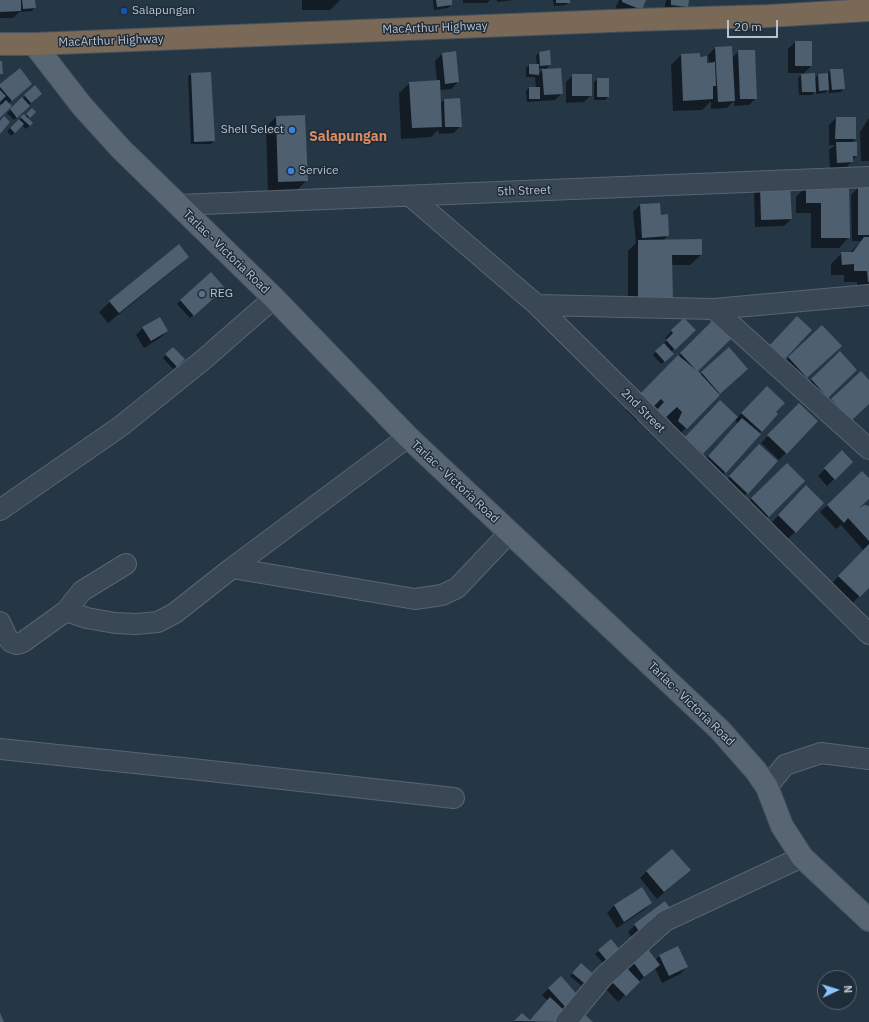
<!DOCTYPE html>
<style>
body{margin:0}
#map{position:relative;width:869px;height:1022px;overflow:hidden;background:#253645;font-family:"IBM Plex Sans",sans-serif}
canvas{display:block}
.north{position:absolute;left:817px;top:970px;width:40px;height:40px;box-sizing:border-box;background:#1f2c39;border:1px solid #5c6874;border-radius:50%;rotate:86deg;font-size:11px;font-weight:700;line-height:16px;text-align:center;color:#b8c2cd}
.north::after{content:'';display:block;margin:auto;width:14px;height:18px;background:#8cc3fe;clip-path:polygon(50% 0,100% 100%,50% 72%,0 100%)}
.scale{position:absolute;left:727px;top:20px;width:51px;height:18px;box-sizing:border-box;border:2px solid #b8c2cd;border-top:0;padding-left:5px;font-size:12px;line-height:14px;white-space:nowrap;color:#b8c2cd;-webkit-text-stroke:3px #1f2c39;paint-order:stroke}
</style>
<div id="map">
<canvas width="869" height="1022"></canvas>
<div class="north">N</div>
<div class="scale">20 m</div>
</div>
<script>
const ctx = document.querySelector('canvas').getContext('2d');
ctx.lineJoin = 'round';
function paint(path, color) {
  ctx.fillStyle = color;
  ctx.fill(path, 'evenodd');
}
function toPath(rows) {
  const path = new Path2D();
  for (const r of rows) {
    path.moveTo(r[0], r[1]);
    for (let i = 2; i < r.length; i += 2) path.lineTo(r[i], r[i + 1]);
  }
  return path;
}
function trace(path, color, width, dash) {
  ctx.strokeStyle = color;
  ctx.lineWidth = width;
  ctx.lineCap = dash ? 'butt' : 'round';
  ctx.setLineDash(dash || []);
  ctx.stroke(path);
}
function label(font, color, halo, rows, align = 'center') {
  ctx.font = font + ' "IBM Plex Sans",sans-serif';
  ctx.lineWidth = 3;
  ctx.setLineDash([]);
  ctx.textBaseline = 'middle';
  ctx.strokeStyle = halo;
  ctx.fillStyle = color;
  for (const [text, x, y, turn = 0] of rows) {
    ctx.save();
    ctx.translate(x, y);
    ctx.rotate((+turn || 0) * Math.PI / 180);
    ctx.textAlign = isNaN(turn) ? turn : align;
    if (halo) ctx.strokeText(text, 0, 0);
    ctx.fillText(text, 0, 0);
    ctx.restore();
  }
}
paint(toPath([
 [0,0,34,0,35,7,32,11,19,12,13,18,0,18],
 [302,0,340,0,330,10,302,10],
 [433,0,451,0,451,5,448,8,434,10],
 [463,0,490,0,487,3,463,3],
 [497,0,514,0,497,2],
 [553,0,569,0,569,2,566,5,554,6],
 [619,0,645,0,641,9,634,16,615,9],
 [666,0,688,0,687,6,680,13,664,11],
 [795,42,811,66,802,75,814,79,818,75,827,74,831,70,844,88,841,92,829,93,829,89,825,93,816,94,816,90,812,95,799,95,798,78,803,73,788,73,788,49],
 [715,48,732,58,739,51,756,98,749,105,734,106,734,101,727,108,711,109,711,101,702,110,673,111,671,65,681,55,699,58,706,64,709,64,708,55],
 [539,52,550,65,545,70,562,93,555,100,527,102,526,91,529,88,536,88,535,77,526,77,526,68,529,65,537,65,536,56],
 [544,68,538,75,538,69],
 [442,54,458,82,451,89,440,90,440,104,444,100,460,126,454,133,439,134,438,130,431,137,401,139,399,93,410,83,437,82,435,61],
 [191,74,214,140,211,144,191,144,188,77],
 [573,75,591,95,584,102,566,103,566,82],
 [598,79,608,79,608,97,605,100,594,100,594,82],
 [31,84,8,104,0,116,0,107,2,105,0,103,0,86],
 [35,87,40,94,14,120,7,113],
 [32,110,34,112,27,119,32,123,26,129,22,125,11,136,7,131,24,115,25,116],
 [276,117,307,180,296,191,268,192,266,127],
 [836,118,855,139,851,143,856,156,845,169,830,169,829,150,835,145,829,145,829,125],
 [869,118,869,161,861,161,860,132],
 [848,185,849,237,839,248,811,248,811,213,796,213,796,197,806,186],
 [761,187,791,219,784,226,755,227,754,194],
 [858,188,869,188,869,300,858,300,857,282,844,282,844,275,831,275,831,264,842,253,850,253,861,241,852,241,851,195],
 [640,205,660,216,668,235,663,241,701,255,690,265,671,265,628,311,628,251,636,243,633,212],
 [188,257,177,267,108,323,99,312,110,302],
 [210,274,220,291,190,318,177,304],
 [713,321,696,371,700,375,729,349,740,376,718,395,675,439,668,432,672,423,666,416,650,409,637,421,626,410],
 [822,326,830,356,796,388,778,368],
 [143,328,167,331,160,338,144,348,136,335],
 [672,331,687,337,671,352,670,357,661,364,653,355,667,340,665,338],
 [173,348,184,359,173,369,163,358],
 [840,353,856,370,821,404,805,387],
 [861,373,869,381,869,403,844,427,825,407],
 [760,394,777,414,715,483,698,467,738,423,735,420,692,464,675,448,720,401,737,418],
 [799,404,816,421,779,460,761,443],
 [752,452,747,493,740,500,723,484],
 [842,452,852,462,827,486,818,476],
 [787,464,803,481,758,526,741,509],
 [862,472,869,479,869,497,861,505,869,507,869,586,849,607,828,587,864,551,841,525,836,529,820,512],
 [806,487,823,503,788,539,771,523],
 [689,870,657,899,640,878,647,871],
 [642,889,651,903,644,910,617,928,607,913,614,906],
 [665,903,638,946,628,932,635,925],
 [611,940,616,953,603,963,595,954],
 [678,948,687,967,680,974,662,983,655,968,638,982,618,1002,605,988,632,960,655,961,659,956],
 [578,967,597,978,586,990,570,976],
 [549,988,581,1000,559,1022,514,1022,522,1014,529,1021,548,1001,542,995]
]), '#0007');
paint(toPath([
 [0,0,21,0,21,11,0,12],
 [22,0,35,0,36,8,23,9],
 [436,0,452,0,452,5,437,7],
 [556,0,570,0,570,3,556,3],
 [622,0,646,0,642,10,622,2],
 [671,0,689,0,688,7,671,5],
 [795,41,812,41,812,66,795,66],
 [732,46,735,101,718,102,715,47],
 [550,50,551,65,540,66,539,52],
 [738,50,755,50,757,99,740,99],
 [456,51,459,82,445,84,442,53],
 [700,53,700,57,707,56,707,63,715,62,716,86,713,86,713,99,683,101,681,54],
 [0,61,2,61,3,74,0,74],
 [529,64,539,64,539,75,529,74],
 [20,68,32,84,12,101,0,87,0,84],
 [561,68,563,94,544,95,542,69],
 [830,69,843,69,845,89,832,90],
 [211,72,215,141,194,142,191,73],
 [815,73,816,92,802,92,801,74],
 [828,73,829,90,819,91,818,74],
 [572,74,592,74,592,96,572,96],
 [597,78,609,78,609,97,597,97],
 [440,80,442,127,412,128,409,82],
 [35,85,42,94,31,103,24,95],
 [529,87,540,87,540,99,529,99],
 [0,90,6,96,0,102],
 [22,97,30,106,17,118,10,109],
 [460,98,462,127,445,127,444,99],
 [6,100,12,106,0,118,0,106],
 [32,108,36,112,30,118,26,114],
 [24,114,33,123,30,126,20,117],
 [305,115,308,181,278,182,276,116],
 [4,116,10,122,0,134,0,121],
 [836,117,856,117,856,139,835,139],
 [19,119,24,124,15,133,10,128],
 [836,142,857,142,857,156,853,156,853,162,837,163],
 [849,184,850,238,821,238,821,203,806,203,806,185],
 [790,185,792,219,761,220,760,186],
 [858,187,869,187,869,235,858,235],
 [660,203,661,215,668,214,669,236,642,238,640,204],
 [864,237,869,237,869,282,868,282,867,271,854,271,854,264,842,265,841,252,853,252],
 [702,239,702,255,672,255,673,301,638,301,638,240],
 [179,244,189,257,119,313,109,301],
 [211,272,225,288,194,316,180,300],
 [797,316,812,330,784,360,769,346],
 [160,317,168,331,151,341,142,327],
 [684,318,696,330,675,350,666,340,673,333,671,330],
 [713,320,731,339,698,371,720,395,687,429,678,421,682,412,677,407,664,419,656,411,664,402,661,399,648,412,635,399,678,355,696,370,680,353],
 [822,325,842,346,807,378,788,357],
 [664,343,674,354,665,362,655,351],
 [173,347,185,359,177,367,165,354],
 [729,347,748,369,720,394,701,372],
 [840,351,857,370,828,398,811,379],
 [861,371,869,380,869,404,851,421,831,399],
 [767,386,785,403,776,412,778,414,762,432,741,413],
 [720,400,738,417,703,454,685,437],
 [799,403,818,421,787,454,767,435],
 [742,418,761,434,726,473,708,456],
 [759,444,778,461,748,494,729,476],
 [842,450,853,462,835,480,824,468],
 [787,463,805,481,769,517,751,498],
 [862,471,869,478,869,499,859,508,864,505,869,506,869,541,848,518,844,523,827,505],
 [806,485,824,503,796,533,778,515],
 [869,544,869,588,860,597,838,576],
 [672,849,691,870,664,892,646,871],
 [642,887,652,903,624,922,614,905],
 [665,901,677,918,645,940,634,924],
 [611,939,620,950,607,961,598,950],
 [678,946,688,967,669,976,659,955],
 [647,948,660,965,644,977,631,959],
 [581,963,598,978,590,988,572,973],
 [626,967,640,982,626,996,611,981],
 [561,976,582,1000,569,1011,548,988],
 [550,997,568,1014,560,1022,514,1021,522,1013,530,1020],
 [582,1012,593,1022,572,1022],
 [0,1013,4,1022,0,1022]
]), '#4e5f70');
const street = toPath([
 [410,196,537,305,869,634],
 [178,205,869,177],
 [537,305,714,309,869,295],
 [714,309,869,449],
 [0,510,121,426,203,360,274,298],
 [232,568,415,599,442,595,457,588,510,532],
 [66,611,87,618,115,623,136,624,158,622,175,613,232,568,408,437],
 [0,622,7,637,11,642,17,644,23,642,66,611,82,591,126,564],
 [0,749,192,769,454,798],
 [767,787,785,765,821,753,869,759],
 [566,1022,603,977,665,921,802,857]
]);
const primary = toPath([
 [34,44,82,106,121,149,274,298,408,437,720,730,756,771,767,787,782,826,802,857,869,920]
]);
const highway = toPath([
 [0,44,34,44,635,20,769,16,869,10]
]);
trace(street, '#596571', 22);
trace(primary, '#475360', 24);
trace(highway, '#45525e', 24);
trace(street, '#3a4754', 20);
trace(primary, '#586674', 22);
trace(highway, '#7a6957', 22);
for (const [x, y, r, color] of [
 [124,11,4,"#1a4fb4"],
 [292,130,4,"#3f7fe0"],
 [291,171,4,"#3f7fe0"],
 [202,294,4,"#5c6f8a"]
]) {
  const dot = new Path2D();
  dot.arc(x, y, r, 0, 2 * Math.PI);
  ctx.fillStyle = color;
  ctx.fill(dot);
  trace(dot, '#1f2c39', 1.5);
}
label('12px', '#b8c2cd', '#1f2c39', [
 ["Salapungan",132,11],
 ["Shell Select",284,130,"right"],
 ["Service",299,171],
 ["REG",210,294]
], 'left');
label('12px', '#b8c2cd', '#1f2c39', [
 ["MacArthur Highway",435,28,-2],
 ["MacArthur Highway",111,41,-2],
 ["5th Street",524,191,-2],
 ["Tarlac - Victoria Road",226,252,44],
 ["2nd Street",643,411,45],
 ["Tarlac - Victoria Road",455,482,43],
 ["Tarlac - Victoria Road",691,704,44]
]);
label('bold 14px', '#dc8d64', '#1f2c39', [
 ["Salapungan",348,137]
]);
</script>
